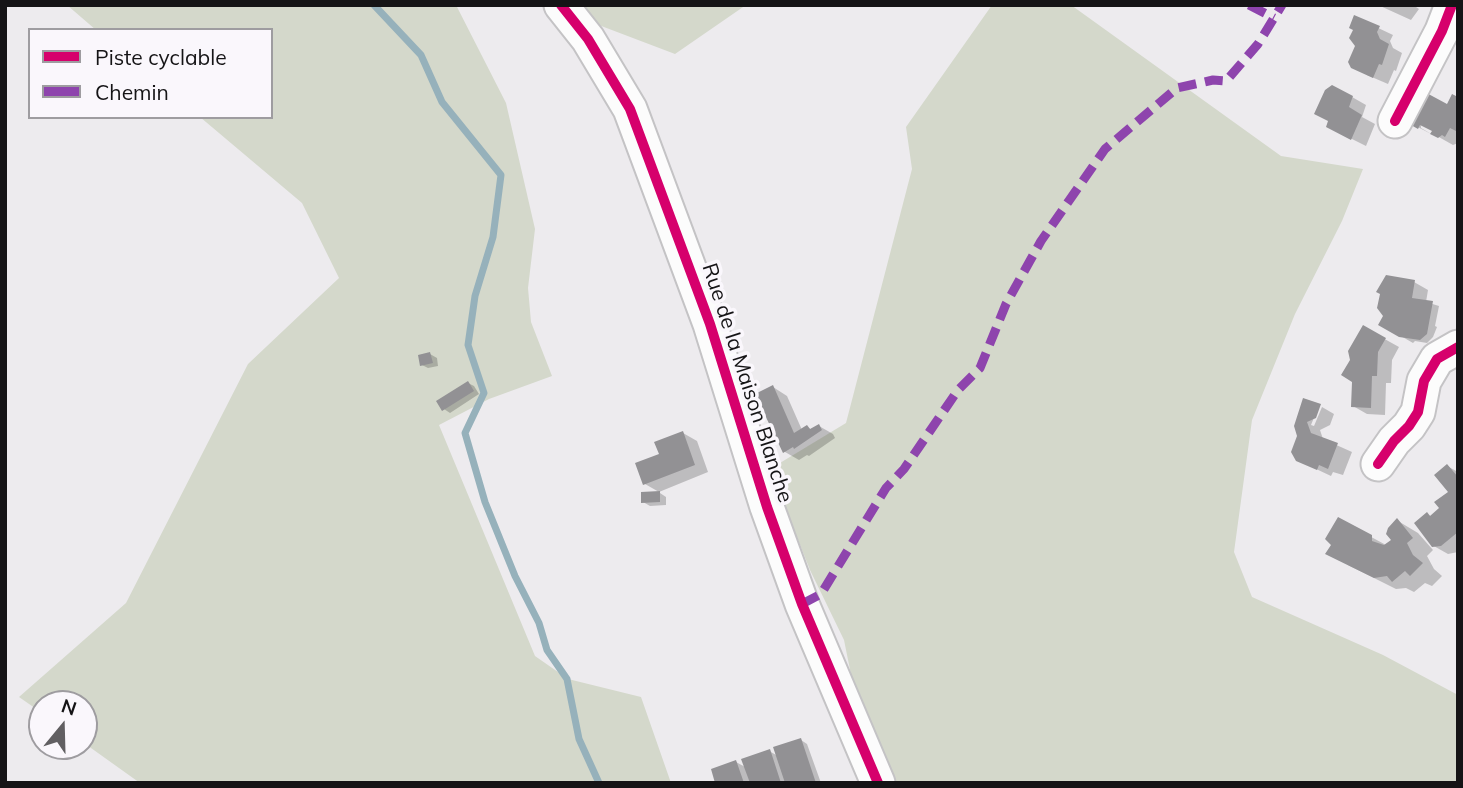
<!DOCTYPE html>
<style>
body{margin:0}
#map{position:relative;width:1463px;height:788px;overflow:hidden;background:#edebee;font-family:Mulish,sans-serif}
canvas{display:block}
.frame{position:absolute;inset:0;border:7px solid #151416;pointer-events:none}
.legend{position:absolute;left:28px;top:28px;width:245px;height:91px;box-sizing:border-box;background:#faf7fc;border:2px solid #9e9ca0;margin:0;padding:9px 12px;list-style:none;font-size:21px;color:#151416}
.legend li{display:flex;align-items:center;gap:14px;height:35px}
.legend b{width:35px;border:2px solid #9e9ca0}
.north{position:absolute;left:28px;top:690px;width:70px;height:70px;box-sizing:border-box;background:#faf7fc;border:2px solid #9e9ca0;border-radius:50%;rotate:19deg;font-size:19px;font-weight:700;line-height:28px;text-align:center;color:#151416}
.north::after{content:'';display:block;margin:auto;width:24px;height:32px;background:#615f62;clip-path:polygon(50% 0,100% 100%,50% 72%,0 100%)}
</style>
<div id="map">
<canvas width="1463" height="788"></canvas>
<div class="frame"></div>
<ul class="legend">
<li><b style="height:9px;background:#d6006c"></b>Piste cyclable</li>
<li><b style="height:9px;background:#8e44ad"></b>Chemin</li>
</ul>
<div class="north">N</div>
</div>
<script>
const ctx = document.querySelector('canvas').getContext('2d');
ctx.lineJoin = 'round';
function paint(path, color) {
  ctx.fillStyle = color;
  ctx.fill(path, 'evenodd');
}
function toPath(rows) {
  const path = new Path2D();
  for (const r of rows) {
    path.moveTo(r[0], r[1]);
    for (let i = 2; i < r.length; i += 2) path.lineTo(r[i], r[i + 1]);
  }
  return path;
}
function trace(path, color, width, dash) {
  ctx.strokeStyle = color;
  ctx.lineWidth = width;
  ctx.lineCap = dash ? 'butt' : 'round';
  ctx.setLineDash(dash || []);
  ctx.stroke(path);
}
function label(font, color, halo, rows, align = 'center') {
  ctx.font = font + ' Mulish,sans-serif';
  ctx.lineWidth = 7;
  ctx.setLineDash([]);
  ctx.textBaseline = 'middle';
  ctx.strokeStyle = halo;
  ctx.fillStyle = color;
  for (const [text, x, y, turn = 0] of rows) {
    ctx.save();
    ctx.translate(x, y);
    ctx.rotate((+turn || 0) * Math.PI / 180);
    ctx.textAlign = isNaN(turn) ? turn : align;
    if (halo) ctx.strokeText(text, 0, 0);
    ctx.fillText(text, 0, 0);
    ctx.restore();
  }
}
paint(toPath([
 [67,5,456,5,506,103,535,229,528,288,531,322,552,376,489,399,439,425,535,656,568,679,641,697,671,783,140,783,84,743,84,704,42,704,42,713,19,697,126,603,248,364,339,278,302,203,200,117,271,117,271,30,96,30],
 [546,5,746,5,675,54],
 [992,5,1071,5,1281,156,1363,169,1342,221,1295,314,1252,420,1234,552,1252,597,1383,655,1458,695,1458,783,873,783,844,640,810,570,770,469,846,423,912,169,906,127]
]), '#d4d8cb');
paint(toPath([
 [1378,5,1413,5,1419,9,1411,20],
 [1355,17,1393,35,1390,41,1393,48,1402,53,1396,71,1394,70,1388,84,1367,75,1357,46],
 [1352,97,1366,105,1362,117,1375,124,1366,146,1342,134,1330,121],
 [1458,99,1458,143,1453,145,1437,136,1440,134,1421,124,1421,128,1433,135,1412,124,1448,107],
 [1414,282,1428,290,1426,302,1439,306,1435,326,1437,327,1433,337,1427,343,1415,341,1413,343,1380,324],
 [1363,327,1399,347,1392,360,1391,383,1386,383,1385,415,1367,414,1353,406,1351,360],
 [430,354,437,358,438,366,428,368,422,365],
 [468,383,474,386,479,394,450,413,444,409],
 [773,387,787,396,802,430,807,427,812,430,819,426,833,434,835,438,809,456,807,455,799,460,785,452],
 [1319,405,1311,425,1314,426,1322,407,1334,414,1330,425,1320,430,1323,439,1352,452,1343,475,1333,472,1331,476,1297,460,1299,436,1296,426],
 [683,433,697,441,708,472,659,492,645,484,661,455],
 [1447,466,1458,472,1458,552,1448,554,1432,545,1427,514,1432,517,1442,508,1450,492],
 [660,493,666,497,666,505,650,506,643,502],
 [1338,519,1386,545,1394,540,1398,521,1418,533,1433,550,1427,556,1434,569,1442,576,1432,586,1425,583,1414,592,1406,588,1396,589,1348,565,1333,544],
 [801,740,807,744,821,783,717,783,736,762,747,768,769,751,778,756]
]), '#0003');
trace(toPath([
 [374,5,421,55,442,102,501,175,493,237,475,296,468,345,484,393,465,433,485,502,515,576,539,623,547,650,567,679,579,739,599,783]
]), '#96b1bb', 7);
paint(toPath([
 [1354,15,1380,26,1377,32,1380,39,1389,44,1382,65,1379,64,1373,78,1351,68,1348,62,1355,46,1349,38,1353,30,1349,28],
 [1332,85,1353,96,1349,107,1362,115,1351,140,1326,127,1328,121,1314,114,1325,90],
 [1421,90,1447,104,1452,94,1458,97,1456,131,1450,128,1445,137,1442,135,1438,138,1430,134,1432,131,1420,125,1418,129,1411,125],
 [1386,275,1415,280,1412,298,1433,301,1427,334,1420,340,1399,337,1378,325,1383,316,1377,308,1380,294,1376,292],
 [1363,325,1386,338,1378,352,1377,376,1372,376,1371,408,1351,407,1352,382,1341,375,1350,360,1348,351],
 [430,352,433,363,420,366,418,355],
 [468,381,474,391,442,411,436,401],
 [773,385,794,433,807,425,810,429,819,424,822,430,794,449,793,447,783,453,755,394],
 [1303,398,1321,404,1316,418,1307,422,1311,433,1338,443,1328,469,1319,465,1317,470,1296,461,1291,452,1297,436,1294,426],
 [683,431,695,465,643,485,635,463,659,454,654,442],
 [1447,464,1458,477,1458,532,1441,546,1432,547,1414,523,1427,512,1430,516,1439,508,1434,502,1448,492,1434,475],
 [660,491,660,502,641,503,641,492],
 [1338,517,1372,535,1372,541,1384,545,1391,540,1386,534,1388,528,1397,518,1413,538,1407,543,1413,555,1423,563,1410,576,1405,571,1392,582,1387,576,1374,578,1325,554,1331,545,1325,539],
 [801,738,816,783,785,783,773,747],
 [770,749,781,783,750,783,741,759],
 [736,760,744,783,715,783,711,769]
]), '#929194');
const minor = toPath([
 [561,5,588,39,630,109,710,324,767,507,802,604,878,783],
 [1395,121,1442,31,1452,5],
 [1378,464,1394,441,1409,426,1418,412,1424,381,1437,359,1458,347]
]);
trace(minor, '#c4c3c5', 37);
trace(minor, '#fcfcfc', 33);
trace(toPath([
 [1249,5,1274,18],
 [802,604,821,594,886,488,904,469,958,390,980,368,1006,304,1041,241,1105,149,1177,88,1213,80,1226,81,1258,44,1282,5]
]), '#8e44ad', 9, [18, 9]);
trace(toPath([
 [561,5,588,39,630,109,710,324,767,507,802,604,878,783],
 [1395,121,1442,31,1452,5],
 [1378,464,1394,441,1409,426,1418,412,1424,381,1437,359,1458,347]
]), '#d6006c', 10);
label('21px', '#151416', '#faf7fc', [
 ["Rue de la Maison Blanche",747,383,72]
]);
</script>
